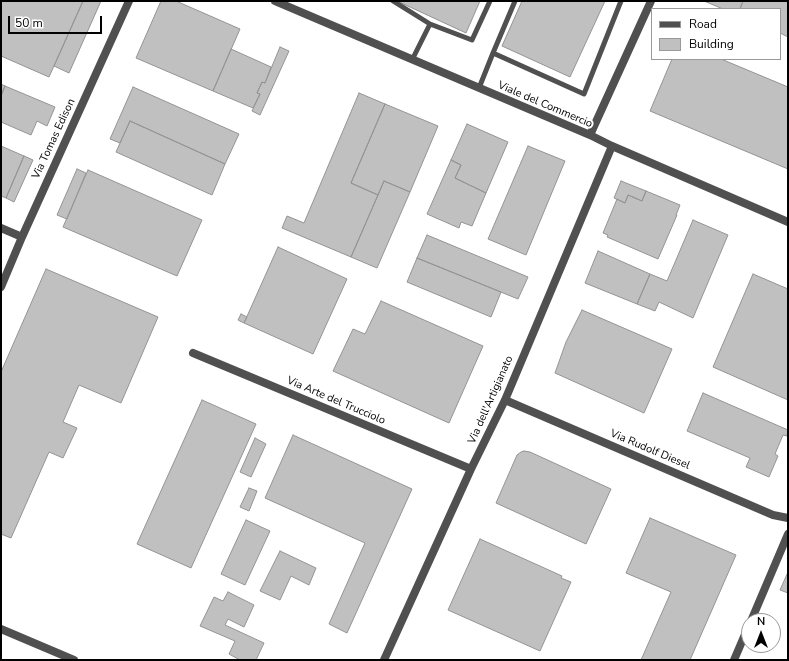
<!DOCTYPE html>
<style>
body{margin:0}
#map{position:relative;width:789px;height:661px;overflow:hidden;background:#fff;font-family:"Nunito Sans",sans-serif}
canvas{display:block}
.frame{position:absolute;inset:0;border:2px solid #000;pointer-events:none}
.legend{position:absolute;left:651px;top:8px;width:130px;height:52px;box-sizing:border-box;background:#fff;border:1px solid #999;margin:0;padding:5px 7px;list-style:none;font-size:12px;color:#000}
.legend li{display:flex;align-items:center;gap:8px;height:20px}
.legend b{width:20px;border:1px solid #999}
.north{position:absolute;left:741px;top:613px;width:40px;height:40px;box-sizing:border-box;background:#fff;border:1px solid #999;border-radius:50%;rotate:0deg;font-size:11px;font-weight:700;line-height:16px;text-align:center;color:#000}
.north::after{content:'';display:block;margin:auto;width:14px;height:18px;background:#000;clip-path:polygon(50% 0,100% 100%,50% 72%,0 100%)}
.scale{position:absolute;left:8px;top:16px;width:94px;height:18px;box-sizing:border-box;border:2px solid #000;border-top:0;padding-left:5px;font-size:12px;line-height:14px;white-space:nowrap;color:#000;-webkit-text-stroke:3px #fff;paint-order:stroke}
</style>
<div id="map">
<canvas width="789" height="661"></canvas>
<div class="frame"></div>
<ul class="legend">
<li><b style="height:5px;background:#505050"></b>Road</li>
<li><b style="height:11px;background:#c0c0c0"></b>Building</li>
</ul>
<div class="north">N</div>
<div class="scale">50 m</div>
</div>
<script>
const ctx = document.querySelector('canvas').getContext('2d');
ctx.lineJoin = 'round';
function paint(path, color) {
  ctx.fillStyle = color;
  ctx.fill(path, 'evenodd');
}
function toPath(rows) {
  const path = new Path2D();
  for (const r of rows) {
    path.moveTo(r[0], r[1]);
    for (let i = 2; i < r.length; i += 2) path.lineTo(r[i], r[i + 1]);
  }
  return path;
}
function trace(path, color, width, dash) {
  ctx.strokeStyle = color;
  ctx.lineWidth = width;
  ctx.lineCap = dash ? 'butt' : 'round';
  ctx.setLineDash(dash || []);
  ctx.stroke(path);
}
function label(font, color, halo, rows, align = 'center') {
  ctx.font = font + ' "Nunito Sans",sans-serif';
  ctx.lineWidth = 4;
  ctx.setLineDash([]);
  ctx.textBaseline = 'middle';
  ctx.strokeStyle = halo;
  ctx.fillStyle = color;
  for (const [text, x, y, turn = 0] of rows) {
    ctx.save();
    ctx.translate(x, y);
    ctx.rotate((+turn || 0) * Math.PI / 180);
    ctx.textAlign = isNaN(turn) ? turn : align;
    if (halo) ctx.strokeText(text, 0, 0);
    ctx.fillText(text, 0, 0);
    ctx.restore();
  }
}
const building = toPath([
 [1,1,83,1,49,77,1,56,1,1],
 [83,1,101,1,69,73,54,66,83,1],
 [161,1,176,1,240,29,213,91,136,58,161,1],
 [397,1,480,1,466,33,397,1],
 [522,1,605,1,570,77,502,46,522,1],
 [704,1,743,1,740,9,723,9,704,1],
 [743,1,788,1,788,37,780,33,780,9,740,9,743,1],
 [280,47,289,51,260,115,252,111,260,94,257,93,262,82,265,83,280,47],
 [231,49,271,67,265,83,262,82,257,93,260,94,253,108,213,91,231,49],
 [672,59,721,59,788,87,788,169,650,111,672,59],
 [1,84,5,86,1,96,1,84],
 [5,86,55,107,47,126,37,121,31,135,1,122,1,96,5,86],
 [133,87,239,134,225,164,130,121,120,143,110,139,133,87],
 [359,93,385,104,351,183,378,195,351,257,282,228,287,216,304,223,359,93],
 [385,104,438,126,410,192,384,181,378,195,351,183,385,104],
 [130,121,225,164,212,195,116,152,130,121],
 [467,124,508,142,486,193,455,178,461,165,451,160,467,124],
 [1,146,24,156,6,198,1,196,1,146],
 [528,146,565,161,526,255,488,239,528,146],
 [24,156,33,160,14,202,6,198,24,156],
 [451,160,461,165,455,178,486,193,472,226,461,222,459,228,427,214,451,160],
 [77,169,86,173,67,219,57,215,77,169],
 [88,170,202,220,177,276,63,227,88,170],
 [384,181,410,192,377,268,351,257,384,181],
 [621,181,646,191,642,201,628,195,625,203,614,198,621,181],
 [646,191,680,205,676,215,677,215,658,259,607,237,608,235,603,233,617,199,625,203,628,195,642,201,646,191],
 [693,220,728,235,693,318,659,302,655,311,637,304,650,274,667,281,693,220],
 [427,235,528,277,518,299,417,258,427,235],
 [278,247,347,279,313,354,244,323,278,247],
 [598,251,650,274,637,304,585,283,598,251],
 [417,258,501,292,491,317,407,282,417,258],
 [46,269,158,317,121,403,79,385,63,422,77,428,63,458,49,452,11,538,1,534,1,372,46,269],
 [753,274,788,289,788,400,713,367,753,274],
 [381,301,483,346,449,423,333,371,353,329,365,334,381,301],
 [582,310,672,349,644,413,555,373,566,342,582,310],
 [241,314,247,317,244,323,238,320,241,314],
 [703,393,788,430,787,436,783,435,775,454,778,456,769,477,746,467,750,458,687,431,703,393],
 [202,400,256,424,191,568,137,544,202,400],
 [293,435,412,489,347,633,329,624,365,543,265,498,293,435],
 [255,438,266,444,251,477,240,472,255,438],
 [524,451,530,452,611,489,586,544,496,503,517,455,521,452,524,451],
 [249,488,257,491,249,511,240,507,249,488],
 [650,518,736,555,690,660,641,660,671,592,626,573,650,518],
 [246,520,270,531,245,585,221,574,246,520],
 [480,539,562,576,561,578,571,582,540,651,448,610,480,539],
 [280,551,316,568,309,585,291,576,280,600,260,591,280,551],
 [788,572,788,593,780,590,788,572],
 [228,592,254,605,244,627,228,619,225,625,264,643,256,660,240,660,229,654,235,641,200,626,214,597,223,601,228,592]
]);
paint(building, '#c0c0c0');
trace(building, '#949494', 1);
trace(toPath([
 [393,1,430,24,412,60],
 [430,24,472,40,490,1],
 [493,53,515,1],
 [479,88,493,53,584,94,621,1]
]), '#505050', 5);
trace(toPath([
 [275,1,590,135,612,146,788,222],
 [590,135,651,1],
 [1,228,22,237],
 [1,287,22,237,129,1],
 [193,353,471,469],
 [505,400,773,515,788,518],
 [751,621,788,534],
 [384,660,471,469,505,400,612,146],
 [734,660,749,625]
]), '#505050', 8);
trace(toPath([
 [1,629,74,660]
]), '#505050', 8);
label('11px', '#000', '#fff', [
 ["Viale del Commercio",545,105,23],
 ["Via Tomas Edison",54,139,-65],
 ["Via dell'Artigianato",491,400,-66],
 ["Via Arte del Trucciolo",336,401,23],
 ["Via Rudolf Diesel",650,450,23]
]);
</script>
